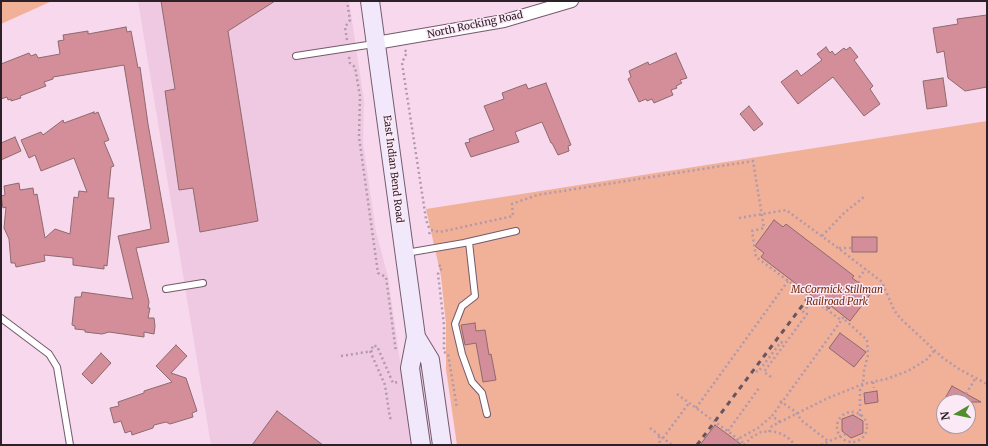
<!DOCTYPE html>
<style>
body{margin:0}
#map{position:relative;width:988px;height:446px;overflow:hidden;background:#f7d8ed;font-family:Merriweather,serif}
canvas{display:block}
.frame{position:absolute;inset:0;border:2px solid #2d2129;pointer-events:none}
.north{position:absolute;left:936px;top:394px;width:40px;height:40px;box-sizing:border-box;background:#fce9f6;border:1px solid #a999a4;border-radius:50%;rotate:261deg;font-size:11px;font-weight:700;line-height:16px;text-align:center;color:#2d2129}
.north::after{content:'';display:block;margin:auto;width:14px;height:18px;background:#508d2c;clip-path:polygon(50% 0,100% 100%,50% 72%,0 100%)}
</style>
<div id="map">
<canvas width="988" height="446"></canvas>
<div class="frame"></div>
<div class="north">N</div>
</div>
<script>
const ctx = document.querySelector('canvas').getContext('2d');
ctx.lineJoin = 'round';
function paint(path, color) {
  ctx.fillStyle = color;
  ctx.fill(path, 'evenodd');
}
function toPath(rows) {
  const path = new Path2D();
  for (const r of rows) {
    if (r.length === 3) {
      path.moveTo(r[0] + r[2], r[1]);
      path.arc(r[0], r[1], r[2], 0, 2 * Math.PI);
      continue;
    }
    path.moveTo(r[0], r[1]);
    for (let i = 2; i < r.length; i += 2) path.lineTo(r[i], r[i + 1]);
  }
  return path;
}
function trace(path, color, width, dash) {
  ctx.strokeStyle = color;
  ctx.lineWidth = width;
  ctx.lineCap = dash ? 'butt' : 'round';
  ctx.setLineDash(dash || []);
  ctx.stroke(path);
}
function label(font, color, halo, rows, align = 'center') {
  ctx.font = font + ' Merriweather,serif';
  ctx.lineWidth = 3;
  ctx.setLineDash([]);
  ctx.textBaseline = 'middle';
  ctx.strokeStyle = halo;
  ctx.fillStyle = color;
  for (const [text, x, y, turn = 0] of rows) {
    ctx.save();
    ctx.translate(x, y);
    ctx.rotate((+turn || 0) * Math.PI / 180);
    ctx.textAlign = isNaN(turn) ? turn : align;
    if (halo) ctx.strokeText(text, 0, 0);
    ctx.fillText(text, 0, 0);
    ctx.restore();
  }
}
paint(toPath([
 [138,1,349,1,364,101,363,143,376,232,388,277,412,445,211,445]
]), '#efc9e2');
paint(toPath([
 [1,1,52,1,1,24],
 [987,121,987,445,457,445,446,369,446,324,441,276,426,209],
 [944,402,968,402,968,426,944,426]
]), '#f1b098');
const building = toPath([
 [161,1,275,1,228,31,258,221,200,232,193,188,179,190,165,91,175,89,161,1],
 [987,15,987,87,965,91,948,78,944,51,937,53,933,28,958,24,957,19,987,15],
 [126,27,127,32,131,31,138,68,140,67,148,124,169,242,136,248,149,302,148,308,150,308,148,318,154,318,155,326,154,334,144,332,144,337,109,332,102,334,85,332,85,330,75,329,75,326,72,325,75,297,81,297,82,292,133,299,118,236,151,229,124,65,53,77,53,79,44,82,46,86,20,96,21,98,11,101,11,99,8,100,7,97,1,99,1,64,29,53,31,56,36,54,38,58,60,54,58,41,64,40,63,35,88,31,88,34,126,27],
 [826,47,830,53,832,51,835,55,844,48,846,50,850,47,858,57,854,60,873,86,870,89,880,104,864,116,833,77,798,104,781,82,797,70,801,76,822,60,817,54,826,47],
 [676,53,687,78,680,80,682,83,676,86,677,88,671,90,673,95,654,103,652,99,647,101,646,99,639,102,628,79,631,77,629,71,648,62,649,65,676,53],
 [943,78,947,106,927,109,923,81,943,78],
 [546,83,571,145,568,146,569,151,558,155,552,143,551,143,542,122,515,132,519,142,471,157,465,143,470,142,469,139,494,130,484,106,504,99,502,93,526,84,528,89,546,83],
 [749,106,763,124,754,131,740,114,749,106],
 [94,112,94,114,98,112,109,140,104,142,114,166,111,167,108,198,114,198,107,266,104,265,104,269,73,265,73,258,44,255,45,261,16,267,15,263,11,263,9,239,4,228,6,207,3,208,1,196,5,195,4,186,19,183,20,190,33,188,34,195,37,194,45,238,55,229,70,234,74,197,78,198,79,191,87,192,74,158,41,171,35,155,29,158,21,140,41,132,43,135,63,120,64,123,94,112],
 [15,137,21,151,1,160,1,143,15,137],
 [774,220,783,227,786,224,854,276,852,278,872,292,850,321,831,306,829,309,761,257,764,253,755,246,774,220],
 [852,237,877,237,877,252,852,252,852,237],
 [475,323,476,331,485,330,489,355,491,354,496,380,483,382,476,343,465,345,461,325,475,323],
 [840,333,866,352,854,367,829,348,840,333],
 [176,345,187,356,171,373,186,378,197,411,192,413,193,417,170,424,166,422,154,425,153,428,132,435,131,431,125,433,121,421,114,423,110,408,119,406,118,402,144,393,144,391,172,382,156,366,176,345],
 [101,353,111,363,92,384,82,374,101,353],
 [952,386,981,402,943,402,952,386],
 [877,391,878,402,865,404,864,393,877,391],
 [277,411,323,445,252,445,277,411],
 [853,415,863,421,863,433,851,438,842,431,842,419,853,415],
 [715,425,742,445,700,445,715,425]
]);
paint(building, '#d38e99');
trace(building, '#8d6a6f', 1);
const service = toPath([
 [296,56,374,44],
 [469,242,475,296,462,306,455,324,462,354,472,382,482,393,487,414],
 [406,253,464,243,516,231],
 [166,289,203,283],
 [1,318,49,354,57,367,70,445]
]);
const minor = toPath([
 [376,43,504,21,572,1]
]);
const secondary = toPath([
 [370,1,416,337,410,368,421,445],
 [416,337,430,360,442,445]
]);
trace(service, '#755a6d', 8);
trace(minor, '#755a6d', 14);
trace(secondary, '#755a6d', 20);
trace(toPath([
 [347,40,345,27,350,20,347,1],
 [405,50,407,53,405,56,402,63,426,219,428,226,431,230,440,232,513,216,512,204,537,195,753,161,764,228,752,231,756,257,841,320],
 [349,57,350,63,355,67,360,96,359,137,378,273,386,277,396,352],
 [739,218,786,210,838,248,882,282,894,310,901,319,943,358,959,369,987,384],
 [429,234,431,230],
 [822,236,844,213,864,197],
 [839,248,852,248],
 [439,265,442,268,438,274,444,325,444,352],
 [370,351,385,385,390,418,394,418],
 [444,352,448,354,457,408],
 [341,356,373,351,372,346,377,346,393,383,398,382],
 [756,371,758,372,781,342,784,344],
 [771,377,764,372,807,314,803,312,808,306,806,305],
 [873,382,874,388],
 [677,394,745,444],
 [966,394,975,379],
 [780,401,796,412,801,420,828,441],
 [696,408,788,281],
 [852,427,15],
 [780,422,772,416,843,318,857,291,860,276,866,269],
 [650,428,672,445],
 [728,431,759,388],
 [769,432,772,426,828,398,863,384,886,379,908,371,926,360,935,350],
 [659,436,660,445],
 [663,438,689,403],
 [733,445,738,439,758,428,772,416],
 [744,445,752,437,761,432,772,431,782,434,791,440,794,445],
 [821,445,845,434,853,427,860,415,860,390,863,384,864,371,868,355,867,340,843,318]
]), '#b199a9', 2.5, [2, 3]);
trace(service, '#fff', 6);
trace(minor, '#fff', 12);
trace(secondary, '#f2e8fc', 18);
trace(toPath([
 [697,445,808,298]
]), '#665460', 3, [5, 5]);
label('10px', '#2d2129', '#fce9f6', [
 ["North Rocking Road",475,25,-12],
 ["East Indian Bend Road",393,169,83]
]);
label('italic 10px', '#752a07', '#fce9f6', [
 ["McCormick Stillman",837,290],
 ["Railroad Park",837,302]
]);
</script>
